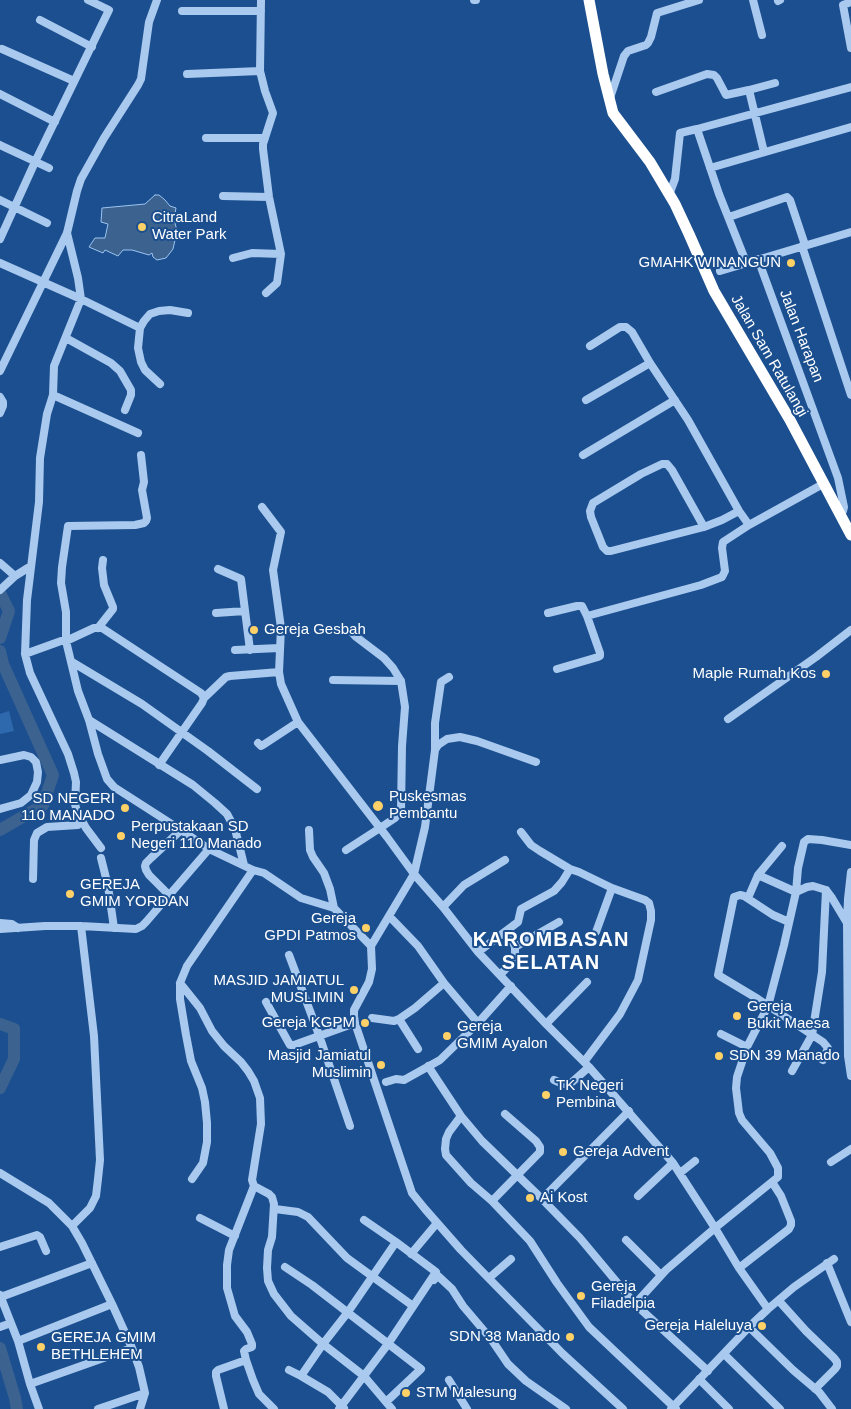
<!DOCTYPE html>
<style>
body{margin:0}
canvas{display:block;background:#1b4f8f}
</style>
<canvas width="851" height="1409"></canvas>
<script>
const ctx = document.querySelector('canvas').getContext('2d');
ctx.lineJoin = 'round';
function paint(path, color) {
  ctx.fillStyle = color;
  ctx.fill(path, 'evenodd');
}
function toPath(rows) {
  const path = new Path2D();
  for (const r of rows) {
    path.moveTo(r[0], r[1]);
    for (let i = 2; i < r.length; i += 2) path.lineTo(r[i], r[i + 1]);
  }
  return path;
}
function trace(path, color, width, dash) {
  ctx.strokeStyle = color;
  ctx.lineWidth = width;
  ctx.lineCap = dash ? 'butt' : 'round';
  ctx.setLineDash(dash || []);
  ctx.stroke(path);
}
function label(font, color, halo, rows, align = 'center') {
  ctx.font = font + ' Arial,sans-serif';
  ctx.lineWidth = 4;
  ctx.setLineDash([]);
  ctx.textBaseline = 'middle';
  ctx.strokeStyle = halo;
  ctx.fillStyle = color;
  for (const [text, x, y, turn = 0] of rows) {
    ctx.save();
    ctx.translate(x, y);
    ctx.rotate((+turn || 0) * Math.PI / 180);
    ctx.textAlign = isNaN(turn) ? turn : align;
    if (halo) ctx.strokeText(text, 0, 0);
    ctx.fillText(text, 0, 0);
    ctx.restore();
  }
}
paint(toPath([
 [9,711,14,731,0,734,0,714]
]), '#2e69ad');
const water = toPath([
 [155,195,159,195,165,200,170,206,176,208,174,219,177,231,173,249,166,258,157,260,153,257,152,253,149,255,132,250,123,250,118,256,105,250,103,253,89,247,95,238,105,238,108,224,101,222,102,208,145,204,155,195]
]);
paint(water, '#3c6290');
trace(water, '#9cc4f0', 1);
trace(toPath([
 [0,593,9,611,0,638],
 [0,651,3,664,53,775,43,805,0,830],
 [0,1024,14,1029,14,1059,0,1088],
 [0,1348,15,1398,17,1409]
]), '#3c6290', 12);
trace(toPath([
 [261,0,260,71,265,91,273,113,263,144,263,149,269,197,281,254,277,283,266,293],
 [474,0,476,0],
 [753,0,762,35],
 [778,1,780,0],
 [851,2,843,5,851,48],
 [182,11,261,11],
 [40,20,92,47],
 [2,49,74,81],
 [187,74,260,71],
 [656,92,707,74,714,75,717,78,726,95,749,90],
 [0,94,55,122],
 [610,98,624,56,628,51,646,45,648,43,651,37,657,13,699,0],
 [206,138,265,138],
 [0,145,49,168],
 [764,152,749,90,775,83],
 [710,168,851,127],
 [669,195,675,179,680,133,697,129],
 [223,196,269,197],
 [0,200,47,223],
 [729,217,787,197,790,200,805,245],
 [67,233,78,278,81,299,54,366,53,395,47,414,40,458,39,502,27,600,25,654,30,673,68,754,74,773,76,782,75,804,77,812,86,828,101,848],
 [0,239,35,162,109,10,88,0],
 [802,246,851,395],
 [233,258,252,253,281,254],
 [758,259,838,478,844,507,843,511,840,515],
 [746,262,719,194,697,129,851,87],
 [0,263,81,299,140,328],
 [720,271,851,232],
 [66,338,111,363,120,371,131,390,131,395,125,410],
 [590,346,620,327,626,327,632,332,650,363,688,420,739,511,749,525],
 [0,371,67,233,77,191,81,179,104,138,138,85,141,79,149,22,157,0],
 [160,384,145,370,141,362,138,348,140,328,144,321,150,314,159,311,170,310,188,313],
 [53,395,138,433],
 [0,397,3,402,3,406,0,413],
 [586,400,650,363],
 [141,455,144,482,142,490,147,518,146,521,144,523,135,525,68,526,62,567,61,583,66,612,66,641,78,691,89,720,98,754,107,779,114,787,181,830,209,849,253,870,264,873,301,898,334,908,371,946],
 [583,455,675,400],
 [262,507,281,532,273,570,281,628,279,672,281,684,298,722,387,837,414,874,443,907,478,952,546,1024,589,1067,673,1163,715,1228,739,1268,768,1309],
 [704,527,611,551,607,551,603,547,591,517,590,511,593,503,641,474,662,464,667,464,672,470,704,527,722,520,739,511],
 [0,563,15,576],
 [218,569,241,579,250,650],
 [0,590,15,576,31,566],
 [216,613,245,611],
 [548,613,577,606,582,606,587,616,600,653,600,656,598,657,557,669],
 [587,616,701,585,722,577,725,571,722,548,723,542,749,525,823,484],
 [98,628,113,609,113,607,104,585,102,568,103,560],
 [235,650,279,648],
 [25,654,61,641,66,641,94,628,102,628,201,693,204,698,202,703,159,765],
 [72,662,142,704,208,751,257,789],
 [333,680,401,681],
 [204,698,226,677,230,676,279,672],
 [728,719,816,657,851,630],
 [89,720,193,785,215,803,227,814,235,829,244,865],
 [258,743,261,746,263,745,298,722],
 [435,750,435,723,441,682,449,677],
 [0,760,24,755,31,757,36,762,38,772,37,782,31,795,21,803,0,809],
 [536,762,477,741,460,737,447,739,438,745,435,750,425,827,414,874,371,946,372,969,369,982,354,1010,354,1016,355,1023,412,1193,425,1209,461,1250,563,1354,623,1409],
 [309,830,310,850,313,857,324,873,330,889,334,908],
 [521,832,531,845,540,851,570,869,579,872,612,888,645,900,649,903,651,911,651,920,638,980,620,1014,584,1062],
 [346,850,380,828,395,818,401,811,402,746,405,707,401,681,393,668,384,658,355,636,350,630],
 [101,858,108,886,114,928],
 [758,875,796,892],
 [33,879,34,840,37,833,47,827,78,825,81,820],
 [796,892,807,887,813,886,826,890,832,898,847,923,848,1056,851,1076],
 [169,895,149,875,146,870,145,866,146,863,151,858,181,830],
 [748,898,758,875,782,846],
 [443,907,464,885,505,860],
 [389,916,418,946,444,983,478,1023],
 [789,922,773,915,744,896,740,895,734,897,718,975,758,999,823,1042,828,1048,823,1060],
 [0,923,12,924,18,928],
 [847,923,848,899,851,872],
 [0,929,45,926,81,926,136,929,142,926,146,922,209,849],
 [596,932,612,888],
 [515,947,559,922],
 [478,952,518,922,521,909,554,891,562,882,570,869],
 [289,955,319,1035,350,1126],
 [500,975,513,961,515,956,515,947,508,930],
 [180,983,200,1008,212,1031,224,1046,241,1062,248,1071,254,1081,260,1098,261,1124,252,1180,254,1186,269,1194,272,1197,274,1204,272,1237,268,1250,267,1268,268,1281,274,1294,291,1316,323,1344,364,1376,392,1409],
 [266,1002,290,1045,294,1045,355,1023],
 [372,1018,394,1021,399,1019,415,1008,444,983],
 [399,1019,418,1049],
 [546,1024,587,982],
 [721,1034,747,1047],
 [428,1066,461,1116,482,1141,542,1199],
 [792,1071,812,1035,822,972,826,890],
 [554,1080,563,1084,571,1083,589,1067],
 [386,1082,396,1079,404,1080,440,1060,478,1023,511,986],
 [629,1111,542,1199,580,1238,635,1304,708,1371],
 [461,1116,449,1132,446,1139,445,1149,446,1155,471,1183,492,1201,530,1241,557,1283,589,1327,676,1409],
 [831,1162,851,1149],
 [0,1173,49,1203,72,1226,82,1243,112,1304,132,1348,139,1367,145,1393,140,1409],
 [680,1173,695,1161],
 [192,1179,203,1163,207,1142,207,1123,205,1102,202,1088,191,1061,186,1035,180,999,180,983,187,966,253,870],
 [254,1186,229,1250,227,1265,227,1288,235,1316,247,1332,252,1344,252,1347,246,1349,244,1351,246,1360,253,1380,259,1394,274,1409],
 [638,1196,673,1163],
 [492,1201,540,1152,540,1147,536,1141,505,1114],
 [275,1209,298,1212,308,1217,347,1258,413,1306],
 [200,1218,235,1236],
 [364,1220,396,1242],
 [72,1226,90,1208,96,1196,98,1179,100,1160,94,1036,81,926],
 [626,1240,661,1275],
 [0,1247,37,1235,40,1237,46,1251],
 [411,1254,437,1223],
 [827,1263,851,1322],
 [285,1267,312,1285,421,1369,386,1402],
 [739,1268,789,1229,791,1225,791,1221,781,1196,772,1182],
 [489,1278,511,1259],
 [434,1280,437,1275,452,1289,463,1306,491,1339,508,1364,526,1381,566,1409],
 [0,1295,18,1341],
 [1,1297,92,1263],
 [779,1301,806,1331,834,1358,837,1362,837,1366,835,1369,815,1389],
 [635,1304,666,1270,715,1228,778,1177,778,1168,770,1153,742,1120,739,1113,736,1088,737,1077,747,1047,768,1006,784,945,796,892,798,868,804,842,808,839,822,840,851,845],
 [0,1327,11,1323],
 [749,1327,793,1370,819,1392,832,1409],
 [724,1354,780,1409],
 [289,1370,301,1376,328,1392,344,1408],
 [301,1376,323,1344,348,1312,396,1242,436,1272,388,1344,339,1409],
 [699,1379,729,1409],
 [449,1380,467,1409],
 [30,1384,18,1341,112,1304],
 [39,1409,30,1384,132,1348],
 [98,1409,145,1393],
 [224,1409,216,1376,216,1372,218,1370,246,1360],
 [671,1409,749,1327,768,1309,794,1287,834,1259]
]), '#a9c9ee', 8);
trace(toPath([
 [589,0,603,74,613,113,650,162,675,204,689,234,714,291,790,420,851,535]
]), '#fff', 11);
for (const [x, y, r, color] of [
 [142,227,5,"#ffd166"],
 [791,263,5,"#ffd166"],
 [254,630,5,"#ffd166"],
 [826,674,5,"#ffd166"],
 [378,806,6,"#ffd166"],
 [125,808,5,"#ffd166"],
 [121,836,5,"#ffd166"],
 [70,894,5,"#ffd166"],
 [366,928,5,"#ffd166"],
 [354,990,5,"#ffd166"],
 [737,1016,5,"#ffd166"],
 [365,1023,5,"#ffd166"],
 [447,1036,5,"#ffd166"],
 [719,1056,5,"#ffd166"],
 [381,1065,5,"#ffd166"],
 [546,1095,5,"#ffd166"],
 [563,1152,5,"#ffd166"],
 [530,1198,5,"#ffd166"],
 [581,1296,5,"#ffd166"],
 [762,1326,5,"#ffd166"],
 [570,1337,5,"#ffd166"],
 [41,1347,5,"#ffd166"],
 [406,1393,5,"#ffd166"]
]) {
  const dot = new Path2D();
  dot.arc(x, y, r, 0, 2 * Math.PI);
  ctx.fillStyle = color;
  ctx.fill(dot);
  trace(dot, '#1b4f8f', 2);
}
label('15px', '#fff', '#1b4f8f', [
 ["CitraLand",152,218],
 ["Water Park",152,235],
 ["GMAHK WINANGUN",781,263,"right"],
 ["Gereja Gesbah",264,630],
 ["Maple Rumah Kos",816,674,"right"],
 ["Puskesmas",389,797],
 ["Pembantu",389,814],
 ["SD NEGERI",115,799,"right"],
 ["110 MANADO",115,816,"right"],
 ["Perpustakaan SD",131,827],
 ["Negeri 110 Manado",131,844],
 ["GEREJA",80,885],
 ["GMIM YORDAN",80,902],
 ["Gereja",356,919,"right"],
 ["GPDI Patmos",356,936,"right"],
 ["MASJID JAMIATUL",344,981,"right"],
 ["MUSLIMIN",344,998,"right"],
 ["Gereja",747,1007],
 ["Bukit Maesa",747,1024],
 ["Gereja KGPM",355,1023,"right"],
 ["Gereja",457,1027],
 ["GMIM Ayalon",457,1044],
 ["Masjid Jamiatul",371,1056,"right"],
 ["Muslimin",371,1073,"right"],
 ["SDN 39 Manado",729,1056],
 ["TK Negeri",556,1086],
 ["Pembina",556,1103],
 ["Gereja Advent",573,1152],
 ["Ai Kost",540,1198],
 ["Gereja",591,1287],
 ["Filadelpia",591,1304],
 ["Gereja Haleluya",752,1326,"right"],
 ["SDN 38 Manado",560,1337,"right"],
 ["GEREJA GMIM",51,1338],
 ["BETHLEHEM",51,1355],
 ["STM Malesung",416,1393]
], 'left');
label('15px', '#fff', '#1b4f8f', [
 ["Jalan Harapan",801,336,69],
 ["Jalan Sam Ratulangi",769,356,60]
]);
ctx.letterSpacing = '1px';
label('bold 20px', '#fff', '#1b4f8f', [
 ["KAROMBASAN",551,940],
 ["SELATAN",551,963]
]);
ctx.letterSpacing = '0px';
</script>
